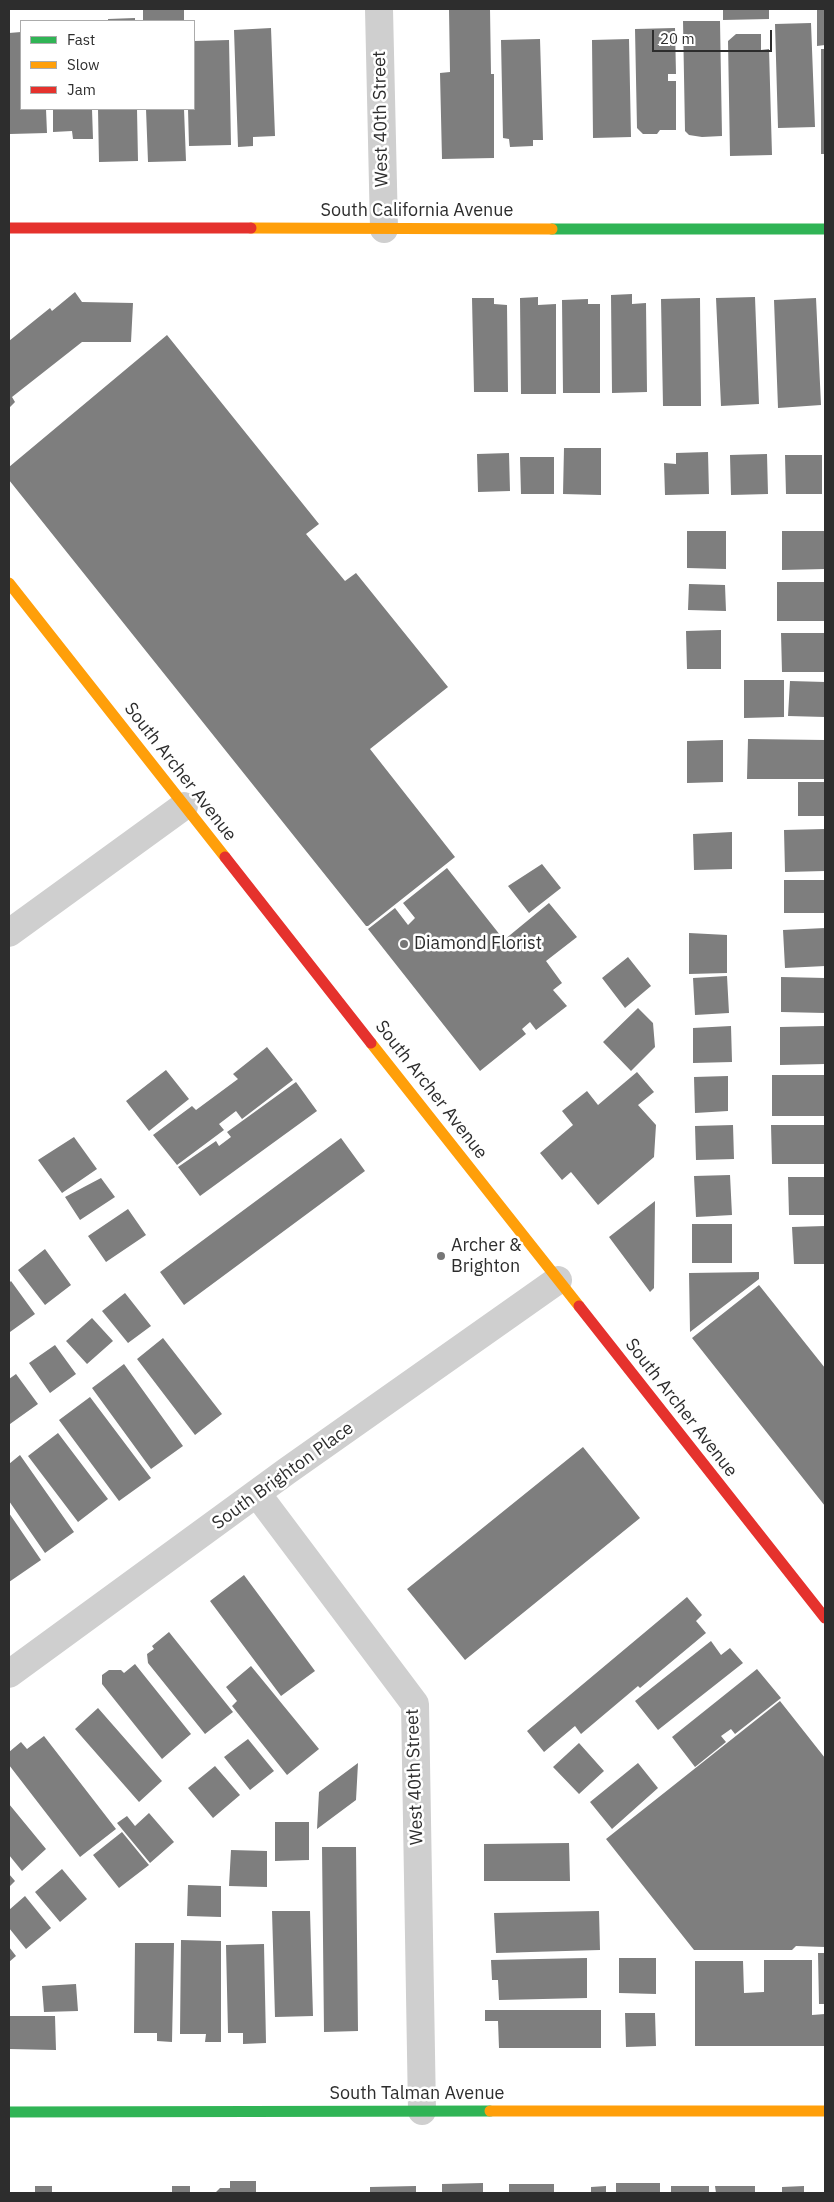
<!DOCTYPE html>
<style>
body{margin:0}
#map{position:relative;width:834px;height:2202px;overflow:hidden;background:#fff;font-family:"IBM Plex Sans",sans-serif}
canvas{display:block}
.frame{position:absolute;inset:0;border:10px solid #2d2d2d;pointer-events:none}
.legend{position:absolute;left:20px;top:20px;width:175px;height:90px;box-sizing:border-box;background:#fff;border:1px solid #ababab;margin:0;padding:6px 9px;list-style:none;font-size:15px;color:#2d2d2d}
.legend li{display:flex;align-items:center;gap:10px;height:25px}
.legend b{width:25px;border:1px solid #ababab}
.scale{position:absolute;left:652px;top:30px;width:120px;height:22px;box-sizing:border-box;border:2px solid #2d2d2d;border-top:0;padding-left:6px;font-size:15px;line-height:18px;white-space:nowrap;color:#2d2d2d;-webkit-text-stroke:4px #fff;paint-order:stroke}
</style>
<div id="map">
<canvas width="834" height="2202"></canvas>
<div class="frame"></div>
<ul class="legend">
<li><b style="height:6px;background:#30b455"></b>Fast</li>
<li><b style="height:6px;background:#ff9f0a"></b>Slow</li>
<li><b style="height:6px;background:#e5322d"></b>Jam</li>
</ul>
<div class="scale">20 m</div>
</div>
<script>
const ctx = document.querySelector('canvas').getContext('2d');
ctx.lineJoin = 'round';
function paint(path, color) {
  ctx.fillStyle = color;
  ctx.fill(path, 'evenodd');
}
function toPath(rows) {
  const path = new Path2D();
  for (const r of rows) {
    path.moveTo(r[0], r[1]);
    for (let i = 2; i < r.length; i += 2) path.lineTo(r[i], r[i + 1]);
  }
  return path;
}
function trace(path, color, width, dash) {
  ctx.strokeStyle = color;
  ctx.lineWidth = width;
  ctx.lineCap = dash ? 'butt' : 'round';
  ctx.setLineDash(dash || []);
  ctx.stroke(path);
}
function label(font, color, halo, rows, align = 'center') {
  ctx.font = font + ' "IBM Plex Sans",sans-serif';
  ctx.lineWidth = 5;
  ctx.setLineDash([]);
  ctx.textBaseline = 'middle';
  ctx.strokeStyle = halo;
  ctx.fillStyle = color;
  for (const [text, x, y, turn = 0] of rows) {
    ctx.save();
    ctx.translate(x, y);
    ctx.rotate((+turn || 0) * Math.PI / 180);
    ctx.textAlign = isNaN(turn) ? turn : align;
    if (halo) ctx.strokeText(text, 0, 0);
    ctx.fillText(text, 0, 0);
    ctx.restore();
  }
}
paint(toPath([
 [143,9,184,9,184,21,143,21],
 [449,9,490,9,491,74,494,74,494,158,442,159,440,73,450,72],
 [723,9,769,9,769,19,723,20],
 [817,9,825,9,825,45,817,46],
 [135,18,135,21,108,21,108,19],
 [683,21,720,21,722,136,702,137,689,135,685,131],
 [811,23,815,127,778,128,775,24],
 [271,28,275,136,253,137,253,146,238,147,234,30],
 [675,28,676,74,668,74,668,81,676,81,676,130,660,130,657,134,643,134,637,128,635,29],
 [21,32,21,109,46,109,47,133,10,134,9,33],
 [736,34,761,34,761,50,769,49,772,155,730,156,728,41],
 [540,39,543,140,533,140,533,146,510,147,509,139,503,138,501,40],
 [629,39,631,137,593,138,592,40],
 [229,40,231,145,189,146,188,109,194,109,194,41],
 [821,49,825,49,825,154,821,154],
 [53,109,92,109,93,139,73,139,72,131,53,132],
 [98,109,137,109,138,161,99,162],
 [146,109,184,109,186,161,148,162],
 [75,292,82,302,133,303,131,342,82,342,12,397,15,402,9,408,9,341,50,308,52,311],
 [632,294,632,304,646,303,647,392,612,393,611,295],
 [538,297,538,305,556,304,556,394,521,394,520,298],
 [755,297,759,404,721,406,716,298],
 [472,298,494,298,494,304,507,305,508,392,474,392],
 [700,298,701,406,663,406,661,299],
 [816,298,821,405,778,408,774,300],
 [588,299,588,304,600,304,600,393,563,393,562,300],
 [167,335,319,524,306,534,345,581,356,573,448,687,370,749,455,857,368,926,366,926,9,480,9,467],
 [564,448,601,448,601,495,563,494],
 [708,452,709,494,665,495,664,463,676,464,676,453],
 [509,453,510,491,478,492,477,454],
 [767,454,768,494,731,495,730,455],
 [785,455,822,455,822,494,786,494],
 [520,457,554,457,554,494,521,494],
 [687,531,726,531,726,569,687,568],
 [782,531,825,531,825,569,782,570],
 [777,582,825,582,825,621,777,621],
 [689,584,725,585,726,611,688,610],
 [721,630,721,669,687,669,686,631],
 [781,633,825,633,825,672,782,672],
 [744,680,784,680,784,717,744,718],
 [790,681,825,682,825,717,788,716],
 [748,739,825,740,825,779,747,779],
 [723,740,723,782,687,783,687,741],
 [798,782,825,782,825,816,798,816],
 [825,829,825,871,785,872,784,830],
 [732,832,732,869,694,870,693,834],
 [542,864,561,888,529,913,508,886],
 [447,868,504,940,549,903,577,937,546,961,562,983,553,990,567,1006,536,1030,530,1022,522,1029,526,1034,480,1071,368,929,395,908,408,925,415,918,403,903],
 [784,880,825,880,825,913,784,913],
 [825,928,825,966,785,968,783,930],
 [689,933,727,935,727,973,689,974],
 [628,957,651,986,625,1008,602,978],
 [727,976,729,1013,695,1015,693,978],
 [781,977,825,978,825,1013,781,1012],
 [638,1008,653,1023,655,1047,631,1071,603,1042],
 [731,1026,732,1062,693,1063,693,1028],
 [825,1026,825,1064,780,1065,780,1027],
 [267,1047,293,1080,242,1119,236,1111,219,1124,224,1130,177,1165,153,1135,192,1106,196,1110,238,1079,233,1074],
 [166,1070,189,1099,149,1131,126,1101],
 [637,1072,654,1092,638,1105,656,1125,654,1157,598,1205,571,1172,562,1180,540,1153,573,1125,562,1111,587,1091,598,1105],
 [772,1075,825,1075,825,1116,772,1116],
 [728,1076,728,1111,695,1113,694,1077],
 [296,1082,317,1111,200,1196,178,1167,216,1141,219,1146,231,1137,227,1132],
 [733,1125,734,1159,696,1160,695,1126],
 [771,1125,825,1125,825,1164,772,1164],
 [74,1137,97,1169,62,1193,38,1160],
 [341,1138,365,1171,184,1305,160,1272],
 [730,1175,732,1215,696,1217,694,1176],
 [788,1177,825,1177,825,1215,789,1215],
 [101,1178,115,1197,80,1220,65,1197],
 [655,1201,654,1288,650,1292,609,1237],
 [128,1209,146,1235,106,1262,88,1236],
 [692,1224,732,1224,732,1263,692,1263],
 [825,1226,825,1264,794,1264,792,1227],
 [45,1249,71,1285,45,1305,18,1270],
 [759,1272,759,1279,690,1332,689,1273],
 [11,1281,35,1314,10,1332,9,1283],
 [759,1285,825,1368,825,1506,692,1338],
 [125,1293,151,1326,128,1343,102,1311],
 [92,1318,113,1341,87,1364,66,1341],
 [163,1338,222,1414,195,1435,137,1359],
 [55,1345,76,1374,50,1393,29,1363],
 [124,1364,183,1446,151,1469,92,1388],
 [16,1374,38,1404,10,1424,9,1379],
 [90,1397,151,1478,119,1501,59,1420],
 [58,1433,108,1499,78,1522,28,1456],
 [583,1447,640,1518,465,1660,407,1589],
 [20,1455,74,1532,45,1553,9,1501,9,1464],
 [9,1513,41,1560,9,1582],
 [244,1575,315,1671,281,1696,210,1601],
 [687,1597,702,1615,696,1621,706,1633,640,1688,638,1686,581,1734,575,1726,544,1752,527,1731],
 [169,1632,233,1712,205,1734,148,1663,147,1654,154,1649,152,1646],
 [711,1641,721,1655,730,1648,743,1663,658,1730,635,1701],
 [135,1664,191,1734,162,1759,102,1684,102,1675,109,1670,121,1670,124,1673],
 [251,1666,319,1749,287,1775,232,1706,237,1701,226,1687],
 [757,1669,781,1698,735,1734,731,1729,721,1736,726,1742,695,1767,672,1737],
 [780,1701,825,1758,825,1947,796,1946,792,1950,694,1950,606,1839],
 [98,1708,162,1781,139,1802,75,1729],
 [44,1736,116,1829,80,1857,9,1765,9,1752,21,1742,27,1749],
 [248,1739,274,1771,250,1790,224,1757],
 [579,1743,604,1771,579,1794,553,1767],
 [358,1763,356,1800,317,1829,319,1792],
 [638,1763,658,1788,612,1829,590,1802],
 [215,1766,240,1795,213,1818,188,1788],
 [9,1804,46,1849,22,1871,9,1855],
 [149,1813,174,1842,150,1863,117,1823,127,1816,135,1826],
 [275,1822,309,1822,309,1860,275,1861],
 [122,1832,149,1865,119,1888,93,1855],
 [569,1843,570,1881,484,1881,484,1844],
 [322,1847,356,1847,358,2031,324,2032],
 [231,1850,267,1851,267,1887,229,1886],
 [62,1869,87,1899,60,1922,35,1892],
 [9,1874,15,1881,9,1887],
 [188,1885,221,1886,221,1917,187,1916],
 [25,1896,51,1928,26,1949,9,1928,9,1910],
 [272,1911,310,1911,313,2016,275,2017],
 [599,1911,600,1950,496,1953,494,1913],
 [181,1940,221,1941,221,2042,205,2042,206,2034,180,2034],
 [135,1943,174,1943,172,2042,157,2041,157,2033,134,2033],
 [264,1944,266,2043,243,2044,243,2033,228,2033,226,1945],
 [9,1947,16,1956,9,1962],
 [818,1953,825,1953,825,2004,819,2004],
 [587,1958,587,1998,499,2000,498,1980,492,1980,491,1960],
 [619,1958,656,1958,656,1994,619,1993],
 [764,1960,812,1960,812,2015,825,2014,825,2046,695,2046,695,1961,743,1961,744,1993,764,1992],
 [76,1984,78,2011,44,2012,42,1986],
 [485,2010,601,2010,601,2048,499,2048,498,2021,485,2021],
 [625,2013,655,2013,656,2046,626,2047],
 [9,2016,55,2016,56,2050,9,2049],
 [230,2181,256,2181,256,2193,215,2193,220,2188,230,2188],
 [483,2183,483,2193,442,2193,442,2184],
 [616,2183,660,2183,660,2193,616,2193],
 [509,2184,554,2184,554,2193,509,2193],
 [35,2186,52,2186,52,2193,35,2193],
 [172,2186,190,2186,190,2193,172,2193],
 [416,2186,416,2193,370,2193,370,2187],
 [606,2186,606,2193,591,2193,591,2187],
 [671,2186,709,2186,709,2193,671,2193],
 [715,2186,755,2186,755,2193,716,2193],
 [804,2186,804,2193,782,2193,782,2187]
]), '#7e7e7e');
trace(toPath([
 [379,9,384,229],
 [9,933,184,806],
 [258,1495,415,1704,422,2111],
 [9,1674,287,1471,558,1280]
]), '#cfcfcf', 28);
trace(toPath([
 [552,229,825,229],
 [9,2112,490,2111]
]), '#30b455', 11);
trace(toPath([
 [251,228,552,229],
 [9,583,225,857],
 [371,1043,579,1306],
 [490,2111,825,2111]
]), '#ff9f0a', 11);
trace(toPath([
 [9,228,251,228],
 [225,857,371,1043],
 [579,1306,825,1618]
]), '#e5322d', 11);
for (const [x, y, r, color] of [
 [404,944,5,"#767676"],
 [441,1256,5,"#767676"]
]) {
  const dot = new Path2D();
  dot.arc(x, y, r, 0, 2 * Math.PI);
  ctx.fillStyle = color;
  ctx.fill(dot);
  trace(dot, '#fff', 2);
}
label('18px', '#2d2d2d', '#fff', [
 ["West 40th Street",381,119,-91],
 ["South California Avenue",417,211],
 ["South Archer Avenue",180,772,52],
 ["South Archer Avenue",431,1090,52],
 ["South Archer Avenue",681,1408,52],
 ["South Brighton Place",283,1476,-36],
 ["West 40th Street",415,1777,-92],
 ["South Talman Avenue",417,2094]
]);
label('18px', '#2d2d2d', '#fff', [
 ["Diamond Florist",414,944],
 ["Archer &",451,1246],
 ["Brighton",451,1267]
], 'left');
</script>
